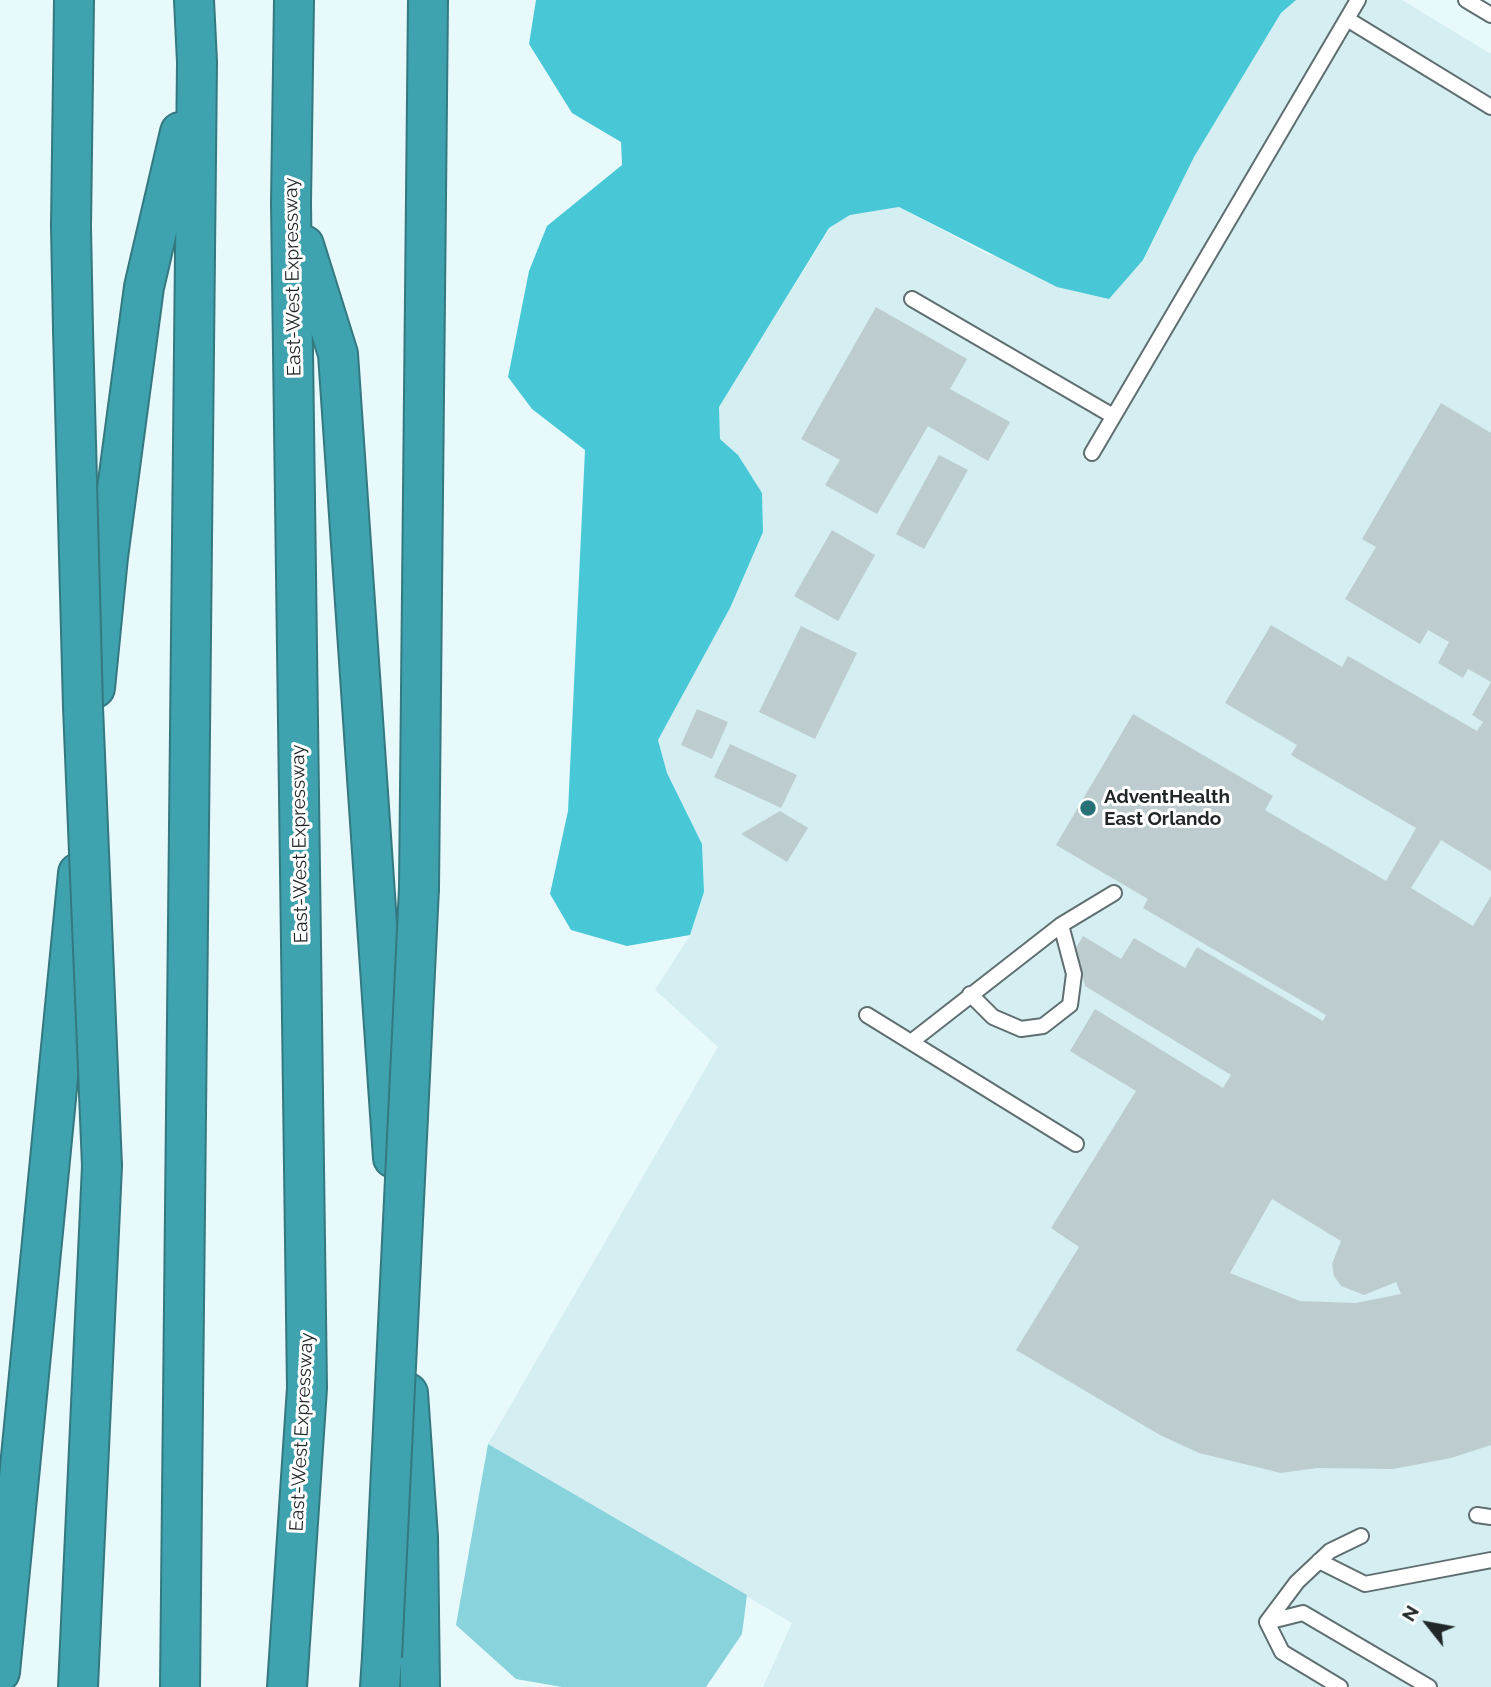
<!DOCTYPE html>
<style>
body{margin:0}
#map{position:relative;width:1491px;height:1687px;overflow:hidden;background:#e8f9fb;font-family:Raleway,sans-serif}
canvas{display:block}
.north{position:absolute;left:1393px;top:1589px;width:70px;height:70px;-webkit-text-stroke:5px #fff;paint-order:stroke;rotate:301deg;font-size:19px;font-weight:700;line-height:28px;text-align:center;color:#212728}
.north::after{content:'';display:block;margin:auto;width:24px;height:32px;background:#212728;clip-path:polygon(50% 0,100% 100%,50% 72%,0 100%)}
</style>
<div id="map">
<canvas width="1491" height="1687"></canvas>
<div class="north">N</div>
</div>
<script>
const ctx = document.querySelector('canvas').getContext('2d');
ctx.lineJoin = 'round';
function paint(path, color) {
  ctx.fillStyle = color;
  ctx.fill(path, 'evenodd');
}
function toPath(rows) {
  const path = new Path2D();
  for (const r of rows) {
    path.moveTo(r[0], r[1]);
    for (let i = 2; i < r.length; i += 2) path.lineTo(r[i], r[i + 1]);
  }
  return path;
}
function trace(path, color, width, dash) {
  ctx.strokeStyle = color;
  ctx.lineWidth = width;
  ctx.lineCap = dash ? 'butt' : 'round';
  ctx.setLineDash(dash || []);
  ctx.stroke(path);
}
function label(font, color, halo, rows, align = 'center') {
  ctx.font = font + ' Raleway,sans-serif';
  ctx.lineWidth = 6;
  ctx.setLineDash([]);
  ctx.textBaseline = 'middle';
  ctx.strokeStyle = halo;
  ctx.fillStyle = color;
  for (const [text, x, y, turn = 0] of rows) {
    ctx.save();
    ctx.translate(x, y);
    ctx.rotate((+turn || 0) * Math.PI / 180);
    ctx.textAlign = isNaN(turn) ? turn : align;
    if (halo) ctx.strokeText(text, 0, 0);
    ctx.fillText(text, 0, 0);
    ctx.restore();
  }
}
paint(toPath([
 [1296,0,1402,0,1491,54,1491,1687,763,1687,792,1623,488,1444,718,1047,655,990,690,935,704,892,702,844,667,773,658,740,730,608,738,455,720,439,719,407,830,228,850,215,899,207,989,255,1143,260,1194,157,1281,13]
]), '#d4eef1');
paint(toPath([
 [488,1444,747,1595,742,1634,706,1687,562,1687,516,1679,456,1625]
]), '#88d3dc');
paint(toPath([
 [536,0,1296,0,1281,13,1194,157,1143,260,1109,299,1057,287,899,207,850,215,829,228,719,407,720,439,738,455,762,493,763,532,730,608,658,740,667,773,702,844,704,892,690,935,627,946,571,930,550,894,568,811,585,450,532,409,508,377,529,271,547,226,622,165,621,142,572,113,529,44]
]), '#48c8d7');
paint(toPath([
 [876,307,967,359,950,389,1010,422,988,461,928,426,877,514,825,485,840,460,801,439],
 [1441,403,1491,433,1491,682,1468,669,1463,678,1438,663,1449,642,1428,630,1420,644,1345,599,1376,547,1362,539],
 [939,455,968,470,924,549,896,534],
 [832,530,875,555,838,621,794,596],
 [1271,625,1342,667,1348,656,1477,731,1483,722,1472,715,1491,682,1491,871,1441,840,1411,888,1473,926,1491,896,1491,1445,1451,1458,1393,1469,1317,1468,1281,1473,1199,1453,1160,1435,1016,1350,1079,1247,1051,1228,1136,1091,1070,1051,1095,1009,1223,1088,1231,1075,1085,986,1076,948,1083,936,1121,959,1134,938,1185,968,1197,947,1323,1021,1326,1015,1143,908,1148,899,1056,845,1133,714,1273,796,1265,810,1386,881,1416,828,1291,755,1297,745,1225,703],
 [1272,1199,1341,1241,1332,1264,1334,1276,1341,1286,1364,1295,1396,1282,1401,1294,1356,1303,1300,1301,1230,1273],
 [801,626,857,653,815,739,759,712],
 [697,709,728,722,712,759,681,745],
 [730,744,797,775,781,808,714,777],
 [780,811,808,828,787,862,741,834]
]), '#bdcdcf');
const service = toPath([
 [1466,0,1491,15],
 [1347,19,1491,107],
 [912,299,1113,416],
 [1092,453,1358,0],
 [970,994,993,1017,1021,1029,1043,1026,1070,1005,1074,974,1061,925],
 [867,1015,1076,1144],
 [911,1042,1061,925,1114,893],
 [1477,1515,1491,1517],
 [1319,1561,1365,1584,1491,1560],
 [1267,1622,1303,1613,1429,1687],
 [1267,1622,1297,1582,1330,1551,1361,1536],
 [1267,1622,1282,1652,1340,1687]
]);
const motorway = toPath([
 [304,245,338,354,393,1158],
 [73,330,71,227,74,0],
 [95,688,108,557,144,287,180,132],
 [419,888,428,0],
 [408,1393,418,1537,420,1687],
 [0,1672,78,873],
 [78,1687,102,1166],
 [180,1687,197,62,194,0],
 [287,1687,307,1388,291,203,294,0],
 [380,1687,382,1657]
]);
trace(service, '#5f6e70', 18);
trace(motorway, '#347880', 42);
trace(service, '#fff', 14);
trace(motorway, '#3ea3af', 38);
const motorwayBridge = toPath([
 [73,330,83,707,102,1166],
 [382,1657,419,888]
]);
trace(motorwayBridge, '#347880', 42, []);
trace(motorwayBridge, '#3ea3af', 38);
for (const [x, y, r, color] of [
 [1088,808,9,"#267078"]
]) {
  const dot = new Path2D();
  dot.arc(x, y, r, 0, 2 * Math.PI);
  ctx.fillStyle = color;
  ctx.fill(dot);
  trace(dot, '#fff', 2.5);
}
label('19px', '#212728', '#fff', [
 ["East-West Expressway",293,277,-91],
 ["East-West Expressway",300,844,-91],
 ["East-West Expressway",302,1432,-87]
]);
label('bold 19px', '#212728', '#fff', [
 ["AdventHealth",1104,797],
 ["East Orlando",1104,819]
], 'left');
</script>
